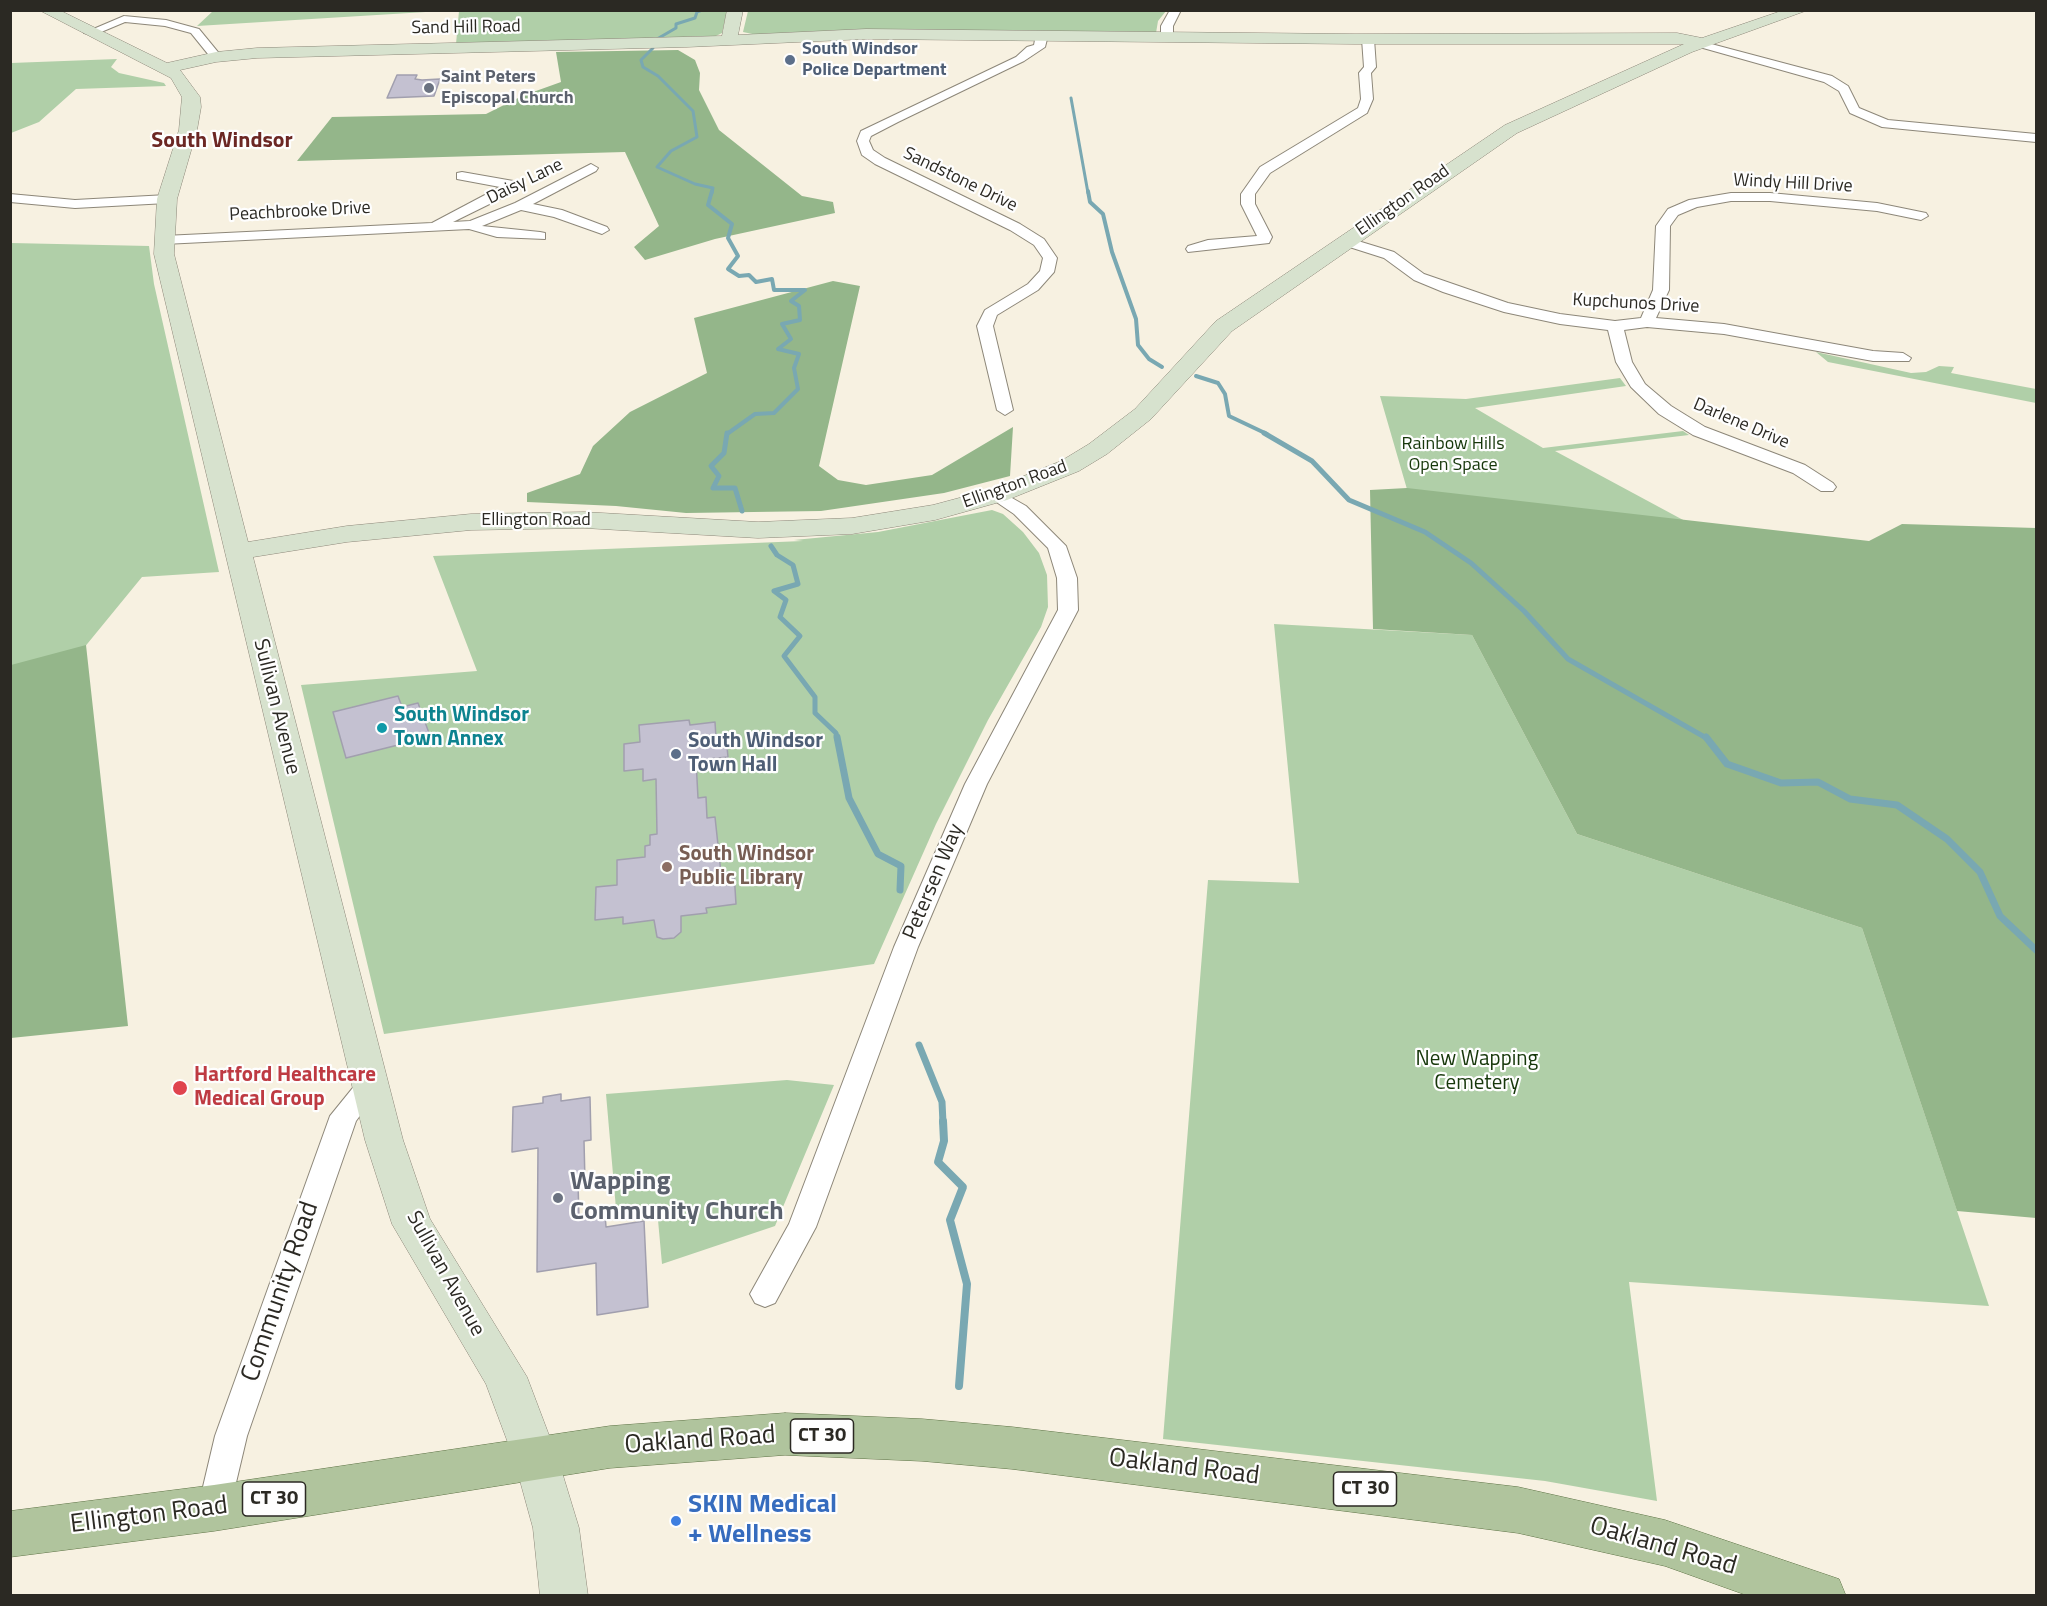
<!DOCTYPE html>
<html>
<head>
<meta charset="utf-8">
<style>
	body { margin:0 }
	#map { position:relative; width:2047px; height:1606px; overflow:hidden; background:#f7f1e1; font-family:"Titillium Web",sans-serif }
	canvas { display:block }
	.frame { position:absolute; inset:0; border:12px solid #2b2923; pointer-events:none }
</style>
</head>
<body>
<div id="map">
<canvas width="2047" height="1606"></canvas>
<div class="frame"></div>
</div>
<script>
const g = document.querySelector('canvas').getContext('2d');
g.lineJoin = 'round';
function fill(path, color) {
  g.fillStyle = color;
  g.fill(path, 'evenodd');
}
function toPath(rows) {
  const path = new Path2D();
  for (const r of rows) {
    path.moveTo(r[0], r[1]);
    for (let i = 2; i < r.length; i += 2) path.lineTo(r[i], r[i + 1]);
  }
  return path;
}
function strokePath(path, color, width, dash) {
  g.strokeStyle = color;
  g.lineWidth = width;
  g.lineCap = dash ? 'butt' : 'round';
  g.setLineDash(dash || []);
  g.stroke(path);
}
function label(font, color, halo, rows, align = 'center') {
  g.font = font + ' "Titillium Web",sans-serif';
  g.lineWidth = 4.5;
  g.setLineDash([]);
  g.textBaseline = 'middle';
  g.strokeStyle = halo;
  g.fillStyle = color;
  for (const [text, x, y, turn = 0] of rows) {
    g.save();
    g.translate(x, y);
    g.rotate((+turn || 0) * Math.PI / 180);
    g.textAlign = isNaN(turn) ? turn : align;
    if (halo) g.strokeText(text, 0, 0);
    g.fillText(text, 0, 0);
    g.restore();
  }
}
const green = toPath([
	[213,11,213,10,442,11,197,26],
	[459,11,727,11,722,33,716,36,456,44],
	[748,11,1166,11,1158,21,1156,33,757,35,743,32],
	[117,59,111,67,119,73,164,83,166,86,76,89,39,122,11,133,11,63],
	[11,243,149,246,154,284,219,572,142,577,11,737],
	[1816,352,1911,373,1926,372,1939,366,1954,367,1951,373,2036,389,2036,403,1828,362],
	[1620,378,1626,386,1475,408,1543,448,1683,431,1689,435,1555,451,1711,535,1411,503,1380,396,1466,399],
	[992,510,1003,514,1023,532,1039,553,1047,575,1048,607,1041,627,988,720,936,824,874,964,384,1034,301,685,477,671,433,556,803,541,794,540,878,532],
	[1274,624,1472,635,1577,834,1862,928,1989,1306,1629,1282,1657,1501,1545,1481,1163,1439,1208,880,1299,883],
	[787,1080,834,1085,775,1226,662,1264,658,1220,617,1220,606,1094]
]);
const forest = toPath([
	[678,50,695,60,700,73,699,90,719,130,802,196,833,202,835,213,715,239,645,260,634,247,659,226,625,152,297,161,332,117,486,114,522,96,561,82,556,52],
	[833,281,860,286,819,466,838,480,866,485,932,475,1013,427,1010,476,944,493,821,511,686,513,616,506,527,502,527,493,580,474,593,446,630,412,707,373,694,318],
	[1407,488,1869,541,1902,524,2036,528,2036,1218,1957,1211,1862,928,1577,834,1472,635,1373,629,1370,490],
	[86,645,128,1026,11,1038,11,665]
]);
const streamFar4 = toPath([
	[657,39,676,28,676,24,695,18,697,12,702,10],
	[653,48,641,60,643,67,658,76,693,111,697,137,671,151,657,167,695,184,713,188,712,193],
	[1071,98,1088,193]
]);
const streamFar3 = toPath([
	[712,191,708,205,732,224,728,238,738,256,728,269,739,276,749,275,756,282,772,279,774,290,805,290,791,301,799,306,800,320,782,324,791,339,778,349,799,354,794,368,798,389,774,413,755,414,727,434],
	[1088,191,1090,202,1103,214,1112,252,1136,319,1138,345,1149,359,1162,367],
	[1196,376,1218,383,1225,394,1229,416,1267,434]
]);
const streamFar2 = toPath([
	[727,433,724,453,711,466,719,476,713,488,735,488,742,511],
	[1264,433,1312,461,1349,500,1425,532,1471,563,1524,611,1568,659,1708,739],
	[771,546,777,555,793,565,798,584,774,591,786,600,780,617,800,636,784,656,815,697,815,713,836,733,837,739]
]);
const streamFar1 = toPath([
	[837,737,849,798,878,854,901,866,900,890],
	[1706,737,1727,764,1781,783,1818,782,1850,799,1897,805,1947,839,1980,872,2000,916,2036,950],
	[919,1045,942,1102,943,1123]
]);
const stream = toPath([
	[943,1121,944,1141,938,1162,963,1187,950,1220,967,1284,959,1386]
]);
const building = toPath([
	[397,75,417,75,415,79,422,80,440,79,434,96,387,98,397,75],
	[398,696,402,707,418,703,429,733,413,737,414,741,346,758,333,712,398,696],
	[689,720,690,725,715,722,716,738,726,737,728,757,696,760,698,798,706,797,707,818,715,817,721,873,734,872,736,904,706,908,707,913,681,916,681,932,674,938,663,939,657,937,654,920,623,924,623,917,595,920,596,887,617,885,617,860,645,857,645,846,650,845,650,835,657,834,656,779,643,781,643,769,624,771,624,744,640,742,639,725,689,720],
	[561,1094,561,1101,590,1097,591,1140,584,1141,585,1182,578,1183,579,1218,605,1214,606,1227,644,1221,648,1307,597,1315,596,1263,537,1272,538,1148,512,1152,513,1107,543,1103,543,1097,561,1094]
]);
const street = toPath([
	[1170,10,1181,10,1173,26,1173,37,1167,40,1161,37,1161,26,1170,10],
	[124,16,166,20,199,29,222,57,212,59,191,33,165,26,125,22,94,35,84,33,124,16],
	[1042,32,1048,35,1045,47,1024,61,898,122,871,136,869,141,873,150,885,158,1020,224,1044,239,1057,258,1054,272,1038,290,997,315,993,326,1013,410,1005,415,997,410,977,326,985,310,1028,284,1040,271,1043,258,1034,245,1010,230,875,164,862,155,857,141,861,131,1016,57,1027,47,1034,45,1036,35,1042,32],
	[1368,36,1374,39,1376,67,1371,73,1373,99,1367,113,1270,173,1255,194,1255,204,1272,237,1269,243,1188,252,1186,249,1188,246,1208,240,1257,236,1241,204,1241,194,1260,167,1358,108,1361,99,1359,73,1364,67,1362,39,1368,36],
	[1700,41,1832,76,1848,86,1859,108,1888,120,2036,134,2036,142,1882,127,1850,113,1839,91,1824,82,1696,46,1696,42,1700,41],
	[591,164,598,168,596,171,533,204,562,210,607,227,609,230,602,234,554,217,521,210,482,226,540,232,545,233,545,239,497,237,469,229,164,244,157,240,164,236,432,223,500,187,457,179,457,173,462,172,519,182,526,186,453,222,470,221,515,203,591,164],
	[1731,193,1770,193,1877,203,1926,213,1928,216,1921,220,1877,211,1770,201,1731,201,1697,207,1678,215,1670,226,1669,290,1656,318,1724,324,1873,351,1903,353,1911,358,1909,361,1873,361,1724,334,1647,327,1624,330,1632,362,1645,384,1671,406,1705,427,1805,465,1833,483,1836,487,1833,491,1821,491,1793,473,1693,435,1659,414,1631,387,1616,362,1608,330,1560,324,1504,312,1443,292,1414,280,1384,258,1340,244,1338,241,1345,237,1394,252,1424,274,1508,303,1560,314,1615,321,1641,318,1653,290,1656,226,1668,209,1689,200,1731,193],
	[10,194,75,200,167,195,174,199,167,203,75,208,10,202,10,194],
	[998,490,1026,506,1066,546,1077,578,1078,610,987,784,918,947,816,1227,775,1303,765,1307,755,1303,750,1294,789,1224,894,947,965,784,1058,610,1057,578,1048,548,1014,514,992,499,989,495,992,491,998,490],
	[369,1076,378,1079,382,1086,356,1121,247,1436,230,1508,226,1519,214,1523,202,1519,198,1508,215,1436,330,1116,360,1079,369,1076]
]);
const secondary = toPath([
	[39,10,59,10,167,63,216,52,257,48,722,36,727,10,743,10,738,35,866,29,1354,34,1677,33,1702,38,1784,10,1808,10,1692,52,1517,133,1232,331,1151,419,1107,454,1079,471,1007,500,935,520,852,534,758,538,584,528,471,530,347,542,253,557,403,1140,430,1219,527,1377,558,1459,579,1528,588,1596,540,1596,533,1528,514,1459,486,1384,392,1224,365,1140,154,254,157,199,179,130,182,97,171,78,39,10],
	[866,39,1354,44,1684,44,1505,125,1216,321,1135,409,1089,444,1061,461,989,490,933,505,852,518,758,522,584,512,471,514,347,526,248,542,174,254,177,199,197,130,201,107,200,97,180,70,216,62,257,58,687,47,866,39]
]);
const primary = toPath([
	[785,1413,922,1419,1012,1427,1518,1487,1665,1520,1839,1579,1846,1596,1749,1596,1665,1566,1518,1533,1012,1469,922,1461,785,1455,610,1468,214,1531,10,1557,10,1511,214,1485,610,1426,785,1413]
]);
const markers = [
	[790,60,6,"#5c6f8a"],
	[429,88,6,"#6b7280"],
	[382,728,6,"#0f9aa8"],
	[676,754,6,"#5c6f8a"],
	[667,867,6,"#8d6e63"],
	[180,1088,8,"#e0444e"],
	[558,1198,6,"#6b7280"],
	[676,1521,6,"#3f7fe0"]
];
const farStreetnames = [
	["Sand Hill Road",466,28,-1],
	["Sandstone Drive",960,180,26],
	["Daisy Lane",525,182,-26],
	["Windy Hill Drive",1793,184,3],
	["Ellington Road",1403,201,-35],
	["Peachbrooke Drive",300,212,-3],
	["Kupchunos Drive",1636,304,3],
	["Darlene Drive",1741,424,23],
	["Ellington Road",1015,485,-20],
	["Ellington Road",536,521]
];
const farServicenames = [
	["South Windsor",802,50],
	["Police Department",802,71]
];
const farWorshipnames = [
	["Saint Peters",441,78],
	["Episcopal Church",441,99]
];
const farParknames = [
	["Rainbow Hills",1453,445],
	["Open Space",1453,466]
];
const shields = [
	[822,1436,63],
	[1365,1489,63],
	[274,1499,63]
];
const shieldNames = [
	["CT 30",822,1436],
	["CT 30",1365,1489],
	["CT 30",274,1499]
];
const streetNames = [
	["Sullivan Avenue",276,707,76],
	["Petersen Way",934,882,-67],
	["Sullivan Avenue",445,1274,61]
];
const cultureNames = [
	["South Windsor",394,716],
	["Town Annex",394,740]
];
const serviceNames = [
	["South Windsor",688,742],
	["Town Hall",688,766]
];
const educationNames = [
	["South Windsor",679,855],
	["Public Library",679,879]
];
const parkNames = [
	["New Wapping",1477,1060],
	["Cemetery",1477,1084]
];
const healthNames = [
	["Hartford Healthcare",194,1076],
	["Medical Group",194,1100]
];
const farDistrictnames = [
	["South Windsor",222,142]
];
const nearWorshipnames = [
	["Wapping",570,1183],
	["Community Church",570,1213]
];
const nearStreetnames = [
	["Community Road",281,1292,-71],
	["Oakland Road",700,1441,-4],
	["Oakland Road",1184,1468,7],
	["Ellington Road",149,1516,-7],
	["Oakland Road",1663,1547,16]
];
const nearShopnames = [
	["SKIN Medical",688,1506],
	["+ Wellness",688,1536]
];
fill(green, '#b0cfa8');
fill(forest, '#94b68a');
strokePath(streamFar4, '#79a8b2', 3);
strokePath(streamFar3, '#79a8b2', 4);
strokePath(streamFar2, '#79a8b2', 5);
strokePath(streamFar1, '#79a8b2', 7);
strokePath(stream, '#79a8b2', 8);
fill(building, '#c4c1d1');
strokePath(building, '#a19fae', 1.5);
strokePath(street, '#8d8779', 2);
strokePath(secondary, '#8d8779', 1);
strokePath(primary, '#5f7447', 1);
fill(street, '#fff');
fill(secondary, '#d7e2ce');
fill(primary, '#b0c49d');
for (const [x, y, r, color] of markers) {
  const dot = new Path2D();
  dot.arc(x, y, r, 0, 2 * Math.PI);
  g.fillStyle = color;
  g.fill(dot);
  strokePath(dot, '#fefefe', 2);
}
label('18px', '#2b2923', '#fefefe', farStreetnames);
label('bold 18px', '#4e5e75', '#fefefe', farServicenames, 'left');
label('bold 18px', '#5b616d', '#fefefe', farWorshipnames, 'left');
label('18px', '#16370a', '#fefefe', farParknames);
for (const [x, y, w] of shields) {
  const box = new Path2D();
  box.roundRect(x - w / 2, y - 17, w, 34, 4.5);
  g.fillStyle = '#fefefe';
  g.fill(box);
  strokePath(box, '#2b2923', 1.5);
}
label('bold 20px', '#2b2923', null, shieldNames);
label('21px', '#2b2923', '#fefefe', streetNames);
label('bold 21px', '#0d838f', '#fefefe', cultureNames, 'left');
label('bold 21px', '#4e5e75', '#fefefe', serviceNames, 'left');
label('bold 21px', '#785e54', '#fefefe', educationNames, 'left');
label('21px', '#16370a', '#fefefe', parkNames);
label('bold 21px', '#be3a42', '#fefefe', healthNames, 'left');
label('bold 22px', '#6c2724', '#fefefe', farDistrictnames);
label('bold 26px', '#5b616d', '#fefefe', nearWorshipnames, 'left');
label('26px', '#2b2923', '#fefefe', nearStreetnames);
label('bold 26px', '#366cbe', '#fefefe', nearShopnames, 'left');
</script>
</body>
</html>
